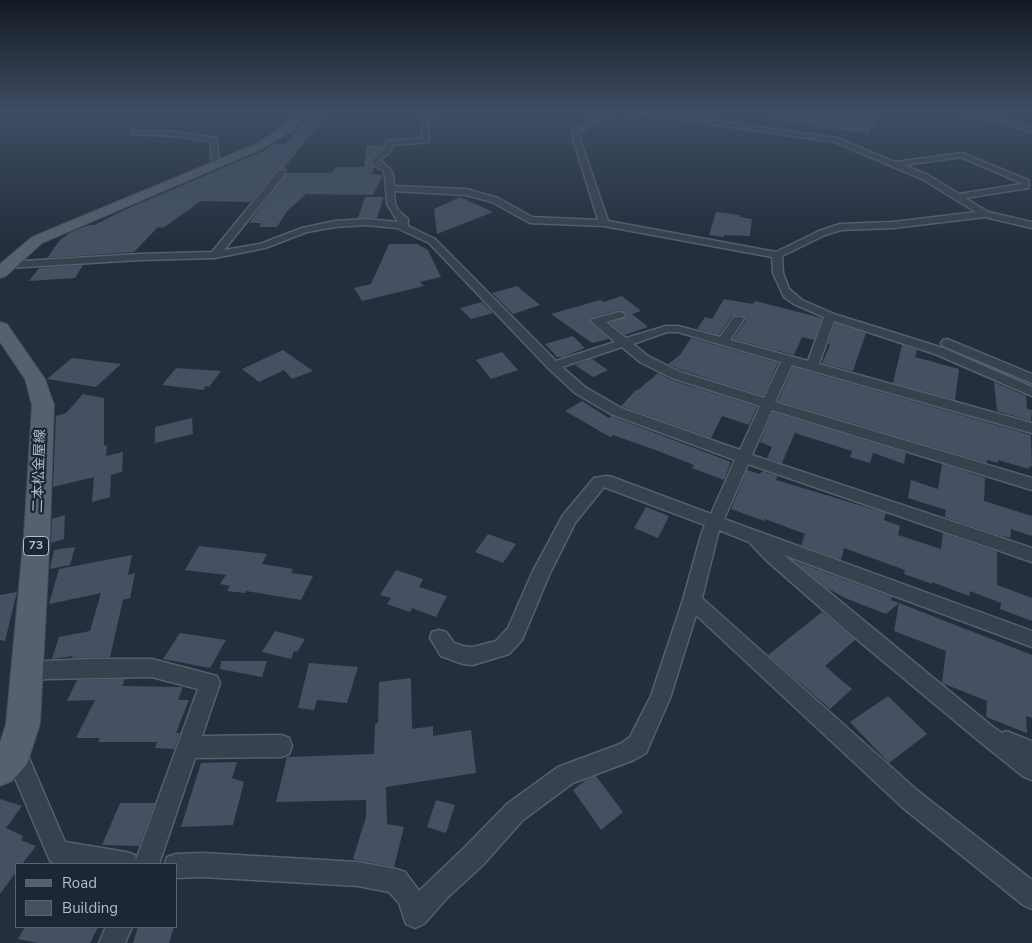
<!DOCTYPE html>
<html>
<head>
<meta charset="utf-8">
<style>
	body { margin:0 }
	#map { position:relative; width:1032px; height:943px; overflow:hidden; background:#242f3e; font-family:"Nunito Sans",sans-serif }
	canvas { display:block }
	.legend { position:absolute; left:15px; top:863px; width:162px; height:65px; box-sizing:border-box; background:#1d2633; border:1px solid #59626f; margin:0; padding:6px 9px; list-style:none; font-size:15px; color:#b4bcc9 }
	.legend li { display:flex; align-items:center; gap:10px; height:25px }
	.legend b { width:25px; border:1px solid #59626f }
</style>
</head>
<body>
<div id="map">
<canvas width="1032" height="943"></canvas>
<ul class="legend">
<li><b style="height:6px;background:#56606e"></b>Road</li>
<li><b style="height:14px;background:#455162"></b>Building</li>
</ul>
</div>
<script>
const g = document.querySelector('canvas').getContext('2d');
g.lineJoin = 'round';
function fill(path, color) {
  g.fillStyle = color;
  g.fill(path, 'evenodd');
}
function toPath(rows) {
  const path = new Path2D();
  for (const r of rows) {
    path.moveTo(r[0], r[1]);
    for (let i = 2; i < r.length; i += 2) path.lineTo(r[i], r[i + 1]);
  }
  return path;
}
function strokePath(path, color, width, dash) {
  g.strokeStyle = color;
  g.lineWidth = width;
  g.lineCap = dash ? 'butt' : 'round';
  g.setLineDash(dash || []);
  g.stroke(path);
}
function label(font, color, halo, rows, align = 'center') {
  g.font = font + ' "Nunito Sans","Noto Sans JP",sans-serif';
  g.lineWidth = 4.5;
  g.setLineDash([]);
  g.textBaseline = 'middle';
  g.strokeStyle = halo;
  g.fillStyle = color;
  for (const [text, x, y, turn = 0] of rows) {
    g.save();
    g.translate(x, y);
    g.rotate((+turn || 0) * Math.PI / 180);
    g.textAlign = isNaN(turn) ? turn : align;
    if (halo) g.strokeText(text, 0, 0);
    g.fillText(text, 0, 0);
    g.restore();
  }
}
const building = toPath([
	[775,111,880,111,869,134,774,120],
	[309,114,327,114,284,168,278,169,250,202,201,201,163,228,158,227,134,252,47,258,60,240,71,232,89,225,94,225,124,210,265,150,275,143,285,145],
	[367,145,382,145,381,149,369,160,374,168,371,174,383,175,373,195,306,194,288,210,277,227,259,227,261,223,249,223,287,173,332,173,336,167,364,167],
	[365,197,384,197,377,218,358,218],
	[460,197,493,212,437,234,434,209],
	[716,212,740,215,740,217,752,219,750,236,724,235,724,237,709,235],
	[389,244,417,244,428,250,441,277,420,282,424,286,362,301,354,288,371,284],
	[83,265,75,278,29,281,39,268],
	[517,286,540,305,513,314,492,293],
	[622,296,641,311,632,314,648,327,625,335,610,323,626,316,624,312,619,310,593,317,590,322,609,339,592,343,551,314,600,300,604,302],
	[724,299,753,304,755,301,822,318,814,340,802,337,794,355,733,339,746,320,742,315,732,316,719,335,697,329,705,317,712,319],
	[482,302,493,313,471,319,460,308],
	[835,323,866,333,853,371,822,363,830,345,828,344],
	[573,336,585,348,563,357,557,357,545,344],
	[691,338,778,363,763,396,681,370,668,364,680,355],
	[902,345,917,350,915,357,959,369,955,400,893,383],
	[283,350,313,371,292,379,284,370,259,382,242,369],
	[502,352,518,370,491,379,476,360],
	[72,358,121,364,96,387,47,379],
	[592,359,608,370,593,377,575,365],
	[793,367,1031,435,1032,467,1029,466,1029,469,998,460,998,463,987,460,987,463,778,401],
	[176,368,221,371,209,387,206,386,203,390,162,385],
	[658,373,671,380,757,407,749,425,722,416,711,438,621,406,636,390,638,390],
	[994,382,1026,396,1027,409,1032,410,1031,421,997,411],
	[83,394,104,398,104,446,107,445,106,456,123,452,122,472,111,475,110,497,92,502,94,477,53,487,56,416,66,413],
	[582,401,609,418,611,416,731,462,724,480,692,468,694,465,658,451,613,435,610,437,565,411],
	[773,412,906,453,904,464,873,453,870,463,850,457,852,451,795,433,782,463,767,458,772,447,760,442],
	[192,418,193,434,155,443,155,427],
	[942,464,985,478,984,501,1032,516,1032,536,1011,529,1010,538,998,535,945,517,946,510,908,498,911,480,938,489],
	[747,470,760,474,762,471,777,476,776,480,886,513,884,520,900,526,898,535,941,549,943,533,997,552,997,585,1032,598,1032,621,1000,609,1001,603,970,591,969,596,932,582,932,584,904,574,905,570,844,548,841,560,801,545,805,534,765,519,764,521,731,509],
	[646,507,669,516,658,538,634,528],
	[65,515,64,539,51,543,52,519],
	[488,534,516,544,503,563,475,552],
	[199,546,267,554,262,564,293,569,291,573,313,576,301,600,246,591,245,593,227,591,230,586,220,584,226,575,185,570],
	[75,547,70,565,50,569,54,550],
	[132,555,128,575,135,573,130,598,123,600,110,657,72,658,73,656,52,659,59,637,90,631,101,593,49,604,59,569],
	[794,561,892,597,891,600,899,603,886,614,845,598,827,588],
	[396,570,423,579,419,587,447,596,436,617,412,608,410,612,387,604,391,598,380,595],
	[17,592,5,641,0,640,0,595],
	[899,603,1032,655,1032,718,1026,716,1027,733,986,717,987,701,942,683,946,651,894,631],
	[822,612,855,640,825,666,852,689,830,709,768,655],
	[275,631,305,639,297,652,294,651,291,659,262,652],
	[180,633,226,640,210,668,163,659],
	[221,661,267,661,262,677,220,669],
	[309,663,358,667,347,703,317,700,314,710,298,708],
	[411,678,412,729,433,726,433,736,471,730,476,773,386,787,387,824,404,827,394,867,353,859,366,817,366,800,276,802,287,757,374,754,375,724,378,723,379,682],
	[125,679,122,686,183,687,178,700,189,700,176,733,180,733,174,749,155,748,157,742,98,742,100,738,76,738,95,700,67,701,77,680],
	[888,696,927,734,889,763,850,722],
	[237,762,232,778,244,782,233,825,181,827,201,763],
	[596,776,623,812,601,830,573,790,586,780],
	[0,799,22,806,6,828,23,836,21,840,36,846,22,864,16,864,16,872,0,894],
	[436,800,455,805,446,833,427,827],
	[120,803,155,803,139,846,102,845],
	[25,927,98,927,90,943,38,943,18,939],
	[138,927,174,927,169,943,133,943]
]);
const minor = toPath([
	[432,111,439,111,428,122,429,142,393,145,389,153,379,160,390,169,393,175,394,186,466,189,498,198,532,217,598,220,571,132,605,111,612,111,607,117,578,133,608,221,776,252,819,231,840,224,893,222,976,212,922,179,835,142,621,111,640,111,837,138,895,162,962,153,1028,180,1029,188,965,198,988,212,1032,222,1032,228,985,217,893,228,841,230,825,235,782,256,783,273,789,289,802,300,834,314,943,348,1032,387,1032,396,935,354,834,321,819,364,1032,423,1032,433,792,365,775,402,1032,478,1032,490,772,410,752,455,1032,548,1032,562,748,464,724,519,1032,631,1032,647,784,555,993,727,1002,733,1006,731,1032,741,1032,780,1024,777,979,741,847,631,766,560,749,542,719,530,702,598,918,791,1032,880,1032,909,1023,905,902,807,696,615,670,698,646,753,634,760,573,783,523,820,483,865,447,898,424,924,415,928,406,924,399,903,389,892,358,886,203,877,176,878,176,864,165,864,167,857,176,854,203,853,358,862,396,869,405,872,419,891,465,847,507,804,558,767,620,744,630,737,651,696,683,600,701,535,705,525,604,487,575,523,550,573,522,640,509,654,473,665,463,664,441,656,430,638,432,632,439,630,446,632,454,643,463,646,473,647,496,641,508,628,532,573,563,515,594,478,607,476,612,477,711,514,735,460,611,414,575,393,549,369,429,243,397,228,365,225,335,227,307,232,265,248,215,258,139,260,8,268,3,265,8,262,139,254,212,252,279,170,285,170,285,174,224,250,260,244,302,228,335,221,365,219,398,222,387,204,385,175,383,170,374,166,371,160,383,150,387,141,422,138,422,122,432,111],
	[961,157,1021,183,1021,184,959,194,928,175,904,165,961,157],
	[394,191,466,195,492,202,530,223,604,226,772,257,773,273,784,297,794,304,824,317,808,361,730,340,744,319,742,317,734,317,720,337,678,326,666,326,626,338,606,322,623,317,625,315,623,313,619,312,593,319,591,321,615,342,556,361,435,239,408,226,408,219,398,210,395,204,394,191],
	[667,332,678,332,781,362,764,398,680,372,648,356,633,344,667,332],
	[622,347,640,362,672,378,760,406,740,450,621,408,585,387,562,367,622,347],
	[959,111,970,111,1032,128,1032,132,959,111],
	[133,131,176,132,216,138,220,165,216,167,212,165,210,141,176,136,131,134,131,132,133,131],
	[947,339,1032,374,1032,383,943,346,941,343,943,340,947,339],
	[92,659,152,659,217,676,220,683,202,736,281,735,289,738,292,746,289,754,281,757,195,758,159,864,56,864,50,861,4,752,7,744,15,741,23,744,65,842,126,852,135,855,136,860,198,689,152,677,45,679,26,684,19,682,16,675,19,668,45,661,92,659],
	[106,927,132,927,125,943,99,943,106,927]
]);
const primary = toPath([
	[296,111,306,111,294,129,264,148,42,243,6,276,0,278,0,264,32,237,256,144,286,125,296,111],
	[0,322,7,324,45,379,54,405,50,534,40,724,27,764,12,781,0,786,0,743,6,724,24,534,32,405,25,379,0,342,0,322]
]);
const shields = [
	[36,546,25]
];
const shieldNames = [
	["73",36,546]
];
const streetNames = [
	["二本松金屋線",40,471,-88]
];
fill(building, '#455162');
strokePath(minor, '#565f6c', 3);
strokePath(primary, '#414a57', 2);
fill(minor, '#38414e');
fill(primary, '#56606e');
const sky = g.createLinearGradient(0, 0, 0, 243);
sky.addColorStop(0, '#141a22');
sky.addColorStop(0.46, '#3f4d63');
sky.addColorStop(1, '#3f4d6300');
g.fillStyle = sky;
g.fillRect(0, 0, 1032, 243);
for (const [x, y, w] of shields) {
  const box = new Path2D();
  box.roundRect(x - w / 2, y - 9.5, w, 19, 4);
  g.fillStyle = '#1d2633';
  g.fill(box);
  strokePath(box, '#b4bcc9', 1);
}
label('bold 12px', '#b4bcc9', null, shieldNames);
label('14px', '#b4bcc9', '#1d2633', streetNames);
</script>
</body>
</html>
